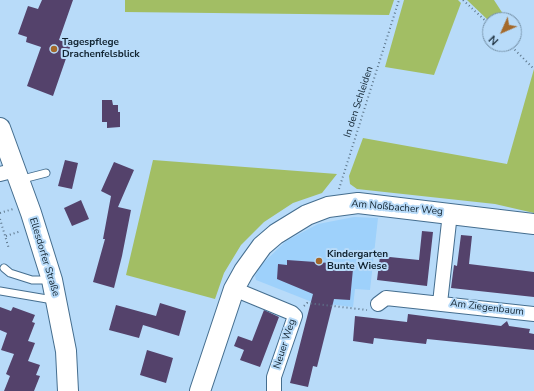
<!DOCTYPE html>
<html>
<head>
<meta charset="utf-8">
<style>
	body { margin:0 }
	#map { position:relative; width:534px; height:391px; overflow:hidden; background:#b8dbf9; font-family:"Nunito Sans",sans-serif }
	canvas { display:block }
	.north { position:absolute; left:482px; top:12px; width:40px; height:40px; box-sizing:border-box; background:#b8dbf9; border:1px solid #7692a9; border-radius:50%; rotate:225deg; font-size:11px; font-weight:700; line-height:16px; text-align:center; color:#122431 }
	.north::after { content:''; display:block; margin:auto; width:14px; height:18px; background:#a4692a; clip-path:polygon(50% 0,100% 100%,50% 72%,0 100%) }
</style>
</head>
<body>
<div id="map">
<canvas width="534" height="391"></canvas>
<div class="north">N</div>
</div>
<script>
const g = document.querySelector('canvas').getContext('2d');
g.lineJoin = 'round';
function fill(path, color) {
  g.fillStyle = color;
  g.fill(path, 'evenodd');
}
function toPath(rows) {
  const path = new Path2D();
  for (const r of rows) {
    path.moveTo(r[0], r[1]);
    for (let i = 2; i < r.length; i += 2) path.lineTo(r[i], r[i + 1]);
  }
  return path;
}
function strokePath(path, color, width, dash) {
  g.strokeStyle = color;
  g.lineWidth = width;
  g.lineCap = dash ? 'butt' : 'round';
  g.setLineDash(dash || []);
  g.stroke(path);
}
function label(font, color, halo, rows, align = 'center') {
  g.font = font + ' "Nunito Sans",sans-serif';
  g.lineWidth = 4;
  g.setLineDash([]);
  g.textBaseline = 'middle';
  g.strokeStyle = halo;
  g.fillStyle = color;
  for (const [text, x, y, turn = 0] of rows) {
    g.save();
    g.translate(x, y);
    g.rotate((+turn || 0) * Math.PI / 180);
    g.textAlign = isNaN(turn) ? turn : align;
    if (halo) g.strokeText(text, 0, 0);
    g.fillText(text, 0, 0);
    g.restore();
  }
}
const built = toPath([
	[354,217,378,218,370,290,355,289,353,307,312,302,256,280,255,276,261,265,286,241,318,224]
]);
const green = toPath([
	[125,0,394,0,389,15,125,12],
	[404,0,458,0,461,3,434,75,385,67],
	[467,0,494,0,507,20,490,20,490,22],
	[534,69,534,213,495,204,357,189,350,184,349,176,363,138,507,164],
	[153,160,337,174,322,193,293,203,264,222,241,245,224,273,215,299,126,275]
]);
const building = toPath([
	[42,0,73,0,59,40,71,44,53,96,27,86,41,47,26,42,27,37,18,34,28,6,38,9],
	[102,100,112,100,113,105,118,105,118,112,120,112,120,127,107,128,107,122,102,122],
	[65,160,78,163,72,189,58,186],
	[114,162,134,170,118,207,131,210,122,256,114,288,93,282,105,239,103,239,111,196,101,191],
	[81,200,89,219,72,226,64,208],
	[422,231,433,232,427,286,377,280,380,256,419,260],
	[461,235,472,236,469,264,534,272,534,297,451,288,454,265,457,266],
	[287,260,344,264,344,269,353,269,350,300,334,299,317,367,313,366,308,387,290,383,313,294,277,279,278,264,287,265],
	[160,303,186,311,179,336,143,325,139,338,109,330,116,305,156,316],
	[0,307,11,311,13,307,35,315,32,322,35,323,28,341,35,343,28,361,40,365,36,375,40,376,34,391,4,391,10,376,6,374,14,354,1,350,7,333,0,330],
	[264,310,279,317,260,367,240,360,244,350,234,346,238,336,252,341],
	[408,314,501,326,507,321,509,326,530,329,529,333,534,334,534,350,427,339,426,344,374,338,373,344,353,341,355,316,407,322],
	[147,350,173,358,166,383,140,375]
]);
const path = toPath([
	[463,0,490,25],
	[509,44,534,69],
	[339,189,399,0],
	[0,213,13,209],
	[0,219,9,249],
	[6,236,21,231],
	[304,306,307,303,367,310]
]);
const lane = toPath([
	[19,180,46,173],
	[4,268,10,273,32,280,50,280],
	[0,291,53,300]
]);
const street = toPath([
	[0,174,16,170],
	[234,289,292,313,295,316,274,377,274,391],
	[440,303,450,213],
	[378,304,386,298,534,314]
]);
const secondary = toPath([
	[0,128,31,213,52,280,66,351,68,391],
	[200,391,234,289,244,271,262,246,276,234,307,215,328,207,358,203,534,224]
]);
const markers = [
	[54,49,4,"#a4692a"],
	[319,261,4,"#a4692a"]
];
const poiNames = [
	["Tagespflege",62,43],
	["Drachenfelsblick",62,55],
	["Kindergarten",327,255],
	["Bunte Wiese",327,267]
];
const streetNames = [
	["In den Schleiden",359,102,-72],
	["Am Noßbacher Weg",397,208,5],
	["Ellesdorfer Straße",44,257,73],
	["Am Ziegenbaum",487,308,7],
	["Neuer Weg",285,344,-72]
];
fill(built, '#9ed1fb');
fill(green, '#a2be64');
fill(building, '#54426b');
strokePath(lane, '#456e8f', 9);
strokePath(street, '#456e8f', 16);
strokePath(secondary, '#456e8f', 22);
strokePath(path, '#5e778c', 2, [1, 3]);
strokePath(lane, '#fff', 7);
strokePath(street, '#fff', 14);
strokePath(secondary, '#fff', 20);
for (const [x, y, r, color] of markers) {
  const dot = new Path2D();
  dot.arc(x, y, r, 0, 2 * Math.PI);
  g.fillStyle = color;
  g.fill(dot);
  strokePath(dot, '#b8dbf9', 1.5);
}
label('bold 10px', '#122431', '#b8dbf9', poiNames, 'left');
label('10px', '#122431', '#b8dbf9', streetNames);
</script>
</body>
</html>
